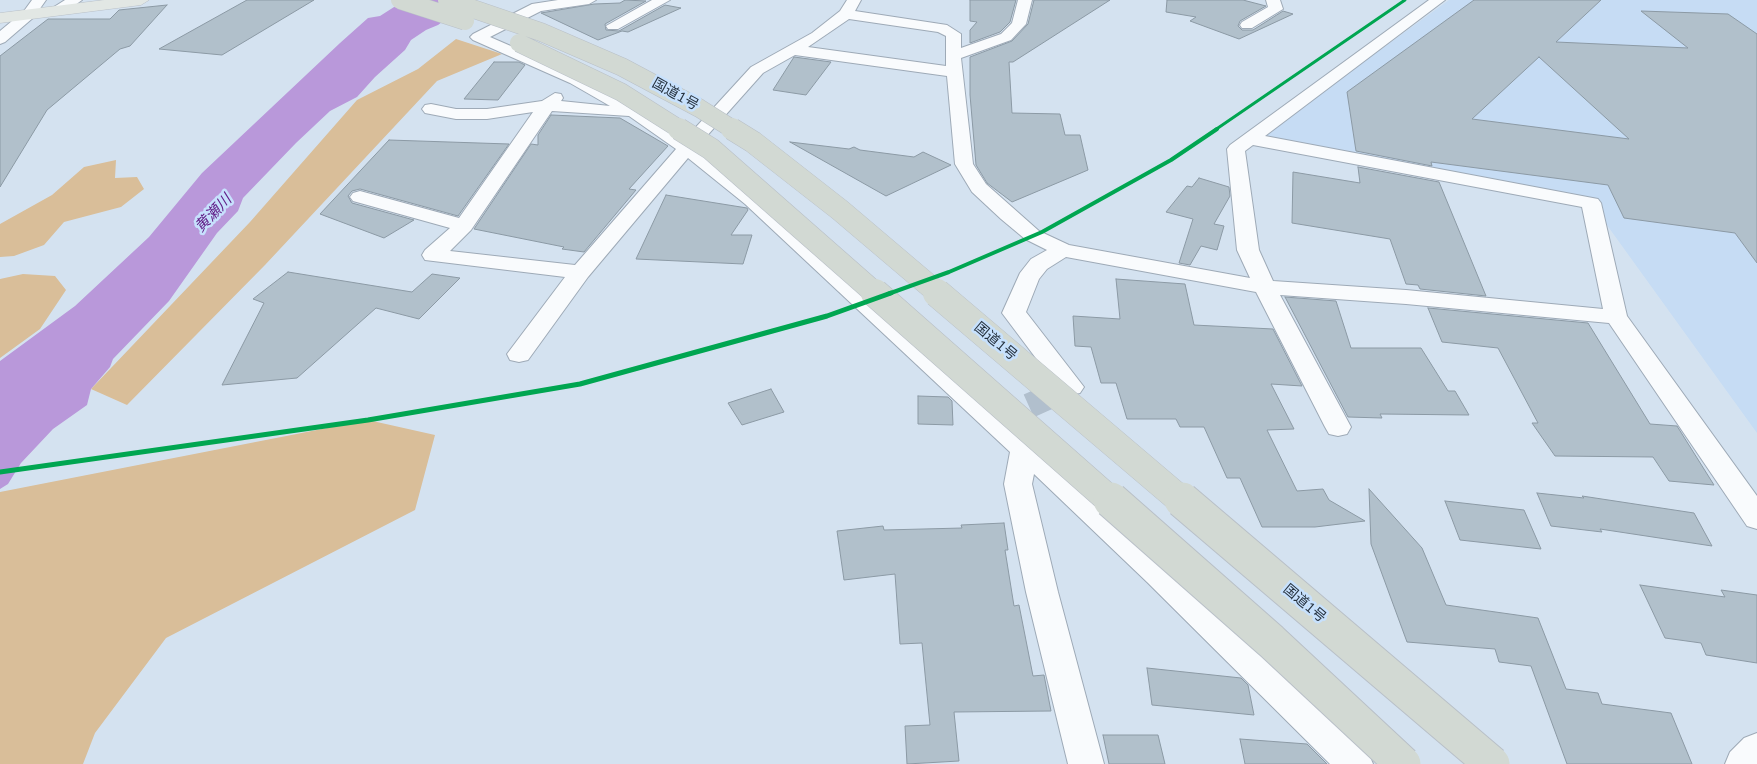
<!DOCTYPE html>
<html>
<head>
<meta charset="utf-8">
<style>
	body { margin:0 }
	canvas { display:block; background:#d4e2f0 }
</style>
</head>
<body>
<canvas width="1757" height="764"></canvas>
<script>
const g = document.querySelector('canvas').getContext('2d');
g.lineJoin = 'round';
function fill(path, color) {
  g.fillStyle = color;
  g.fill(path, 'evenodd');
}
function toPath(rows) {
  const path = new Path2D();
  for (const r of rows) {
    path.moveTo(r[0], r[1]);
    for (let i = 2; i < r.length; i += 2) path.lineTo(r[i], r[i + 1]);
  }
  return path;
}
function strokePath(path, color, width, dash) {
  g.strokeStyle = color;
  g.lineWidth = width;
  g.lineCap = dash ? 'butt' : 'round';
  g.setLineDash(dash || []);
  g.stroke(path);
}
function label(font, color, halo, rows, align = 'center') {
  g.font = font + ' "Nunito Sans","Noto Sans JP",sans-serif';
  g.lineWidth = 5;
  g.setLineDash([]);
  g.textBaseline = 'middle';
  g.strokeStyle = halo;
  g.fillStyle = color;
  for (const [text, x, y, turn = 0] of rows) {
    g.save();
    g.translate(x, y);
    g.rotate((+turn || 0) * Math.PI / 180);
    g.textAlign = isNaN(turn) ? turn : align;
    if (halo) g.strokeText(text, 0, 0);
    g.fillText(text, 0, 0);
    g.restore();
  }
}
const built = toPath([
	[1449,0,1757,0,1757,433,1591,203,1256,140]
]);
const green = toPath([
	[456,39,502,54,437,81,265,265,127,405,91,389,250,222,357,100,418,69],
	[116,160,115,178,137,177,144,189,121,207,64,222,44,245,14,256,0,257,0,224,52,195,84,167],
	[23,274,55,276,66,290,40,329,0,358,0,279],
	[368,420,435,435,415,510,166,638,95,733,83,764,0,764,0,492]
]);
const water = toPath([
	[405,0,472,0,438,25,426,30,411,40,405,50,375,77,357,97,330,111,296,143,243,198,238,211,217,233,169,301,113,359,110,367,91,389,87,405,53,429,21,463,8,484,0,489,0,361,75,306,149,237,202,173,340,43,368,18,380,16]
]);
const building = toPath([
	[247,0,314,0,222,55,159,49,247,0],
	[625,0,646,1,605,24,606,30,619,31,665,5,681,8,628,32,622,31,598,40,541,13,594,4,620,3,625,0],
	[970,0,1016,0,1010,22,1000,32,970,43,970,30,977,22,970,21,970,0],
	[1034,0,1110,0,1013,62,1009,62,1012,113,1060,114,1065,135,1080,135,1088,170,1012,202,987,183,976,165,970,95,970,57,1012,41,1028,24,1034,0],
	[1167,0,1243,0,1266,6,1240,21,1238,26,1242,30,1253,30,1283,11,1293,14,1239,39,1190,21,1196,17,1166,12,1167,0],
	[1474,0,1601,0,1556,42,1688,48,1641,11,1728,14,1757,34,1757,263,1735,233,1624,218,1608,185,1431,162,1432,166,1356,151,1347,92,1474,0],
	[1539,57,1629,139,1472,119,1539,57],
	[167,5,130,46,120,49,47,110,0,187,0,56,48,19,110,19,119,10,167,5],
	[794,57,831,62,806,95,773,90,794,57],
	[494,62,519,62,525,65,498,100,464,99,494,62],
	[551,115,620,118,668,146,629,189,636,190,584,252,562,249,564,247,474,229,531,144,538,145,538,135,551,115],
	[389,140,509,144,458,216,360,189,352,191,348,196,352,203,414,220,384,238,320,214,389,140],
	[790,142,849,149,854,147,860,150,914,157,923,152,951,165,886,196,790,142],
	[1358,167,1439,182,1486,296,1420,289,1418,285,1406,284,1390,239,1292,223,1293,172,1360,183,1358,167],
	[1199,178,1229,187,1230,196,1214,224,1224,226,1217,250,1201,246,1190,265,1179,263,1193,219,1166,212,1187,186,1192,187,1199,178],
	[666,195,747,208,748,210,731,235,752,235,743,264,636,259,666,195],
	[288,272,412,292,432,274,460,278,419,319,376,308,297,378,222,385,264,303,253,299,288,272],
	[1116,279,1185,284,1194,325,1273,329,1302,386,1271,384,1294,429,1267,430,1297,491,1323,489,1329,500,1365,521,1315,527,1262,527,1240,478,1227,478,1204,427,1180,427,1176,419,1127,419,1116,383,1101,383,1091,347,1075,346,1073,316,1120,319,1116,279],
	[1285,297,1336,301,1351,348,1421,348,1448,391,1455,391,1469,415,1380,414,1382,418,1348,417,1285,297],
	[1428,308,1588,323,1650,424,1677,426,1714,485,1669,481,1653,457,1555,456,1532,423,1538,423,1498,348,1442,342,1428,308],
	[771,389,784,412,742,425,728,403,771,389],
	[918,396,948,397,952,401,953,425,918,424,918,396],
	[1369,489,1422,548,1446,605,1538,618,1566,689,1598,693,1602,704,1671,713,1692,764,1567,764,1531,666,1499,662,1495,649,1407,642,1371,544,1369,489],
	[1537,493,1584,498,1582,496,1694,513,1712,546,1600,529,1602,532,1551,526,1537,493],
	[1445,501,1524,510,1541,549,1460,540,1445,501],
	[1004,523,1008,550,1005,550,1014,606,1019,605,1033,676,1044,675,1051,711,954,712,959,761,907,764,905,726,930,725,922,643,900,644,895,574,844,580,837,531,883,526,884,530,962,528,961,525,1004,523],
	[1640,585,1725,597,1721,590,1757,595,1757,663,1706,655,1701,643,1665,638,1640,585],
	[1147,668,1241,678,1248,685,1254,715,1152,705,1147,668],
	[1103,735,1158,735,1165,764,1109,764,1103,735],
	[1240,739,1307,744,1327,764,1245,764,1240,739]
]);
const streetTunnel = toPath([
	[995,421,1071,387]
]);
const street = toPath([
	[32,0,46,0,34,17,5,42,0,44,0,31,24,11,32,0],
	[65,0,82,0,64,13,54,13,52,10,54,7,65,0],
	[558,0,596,0,589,4,541,11,490,37,582,77,641,108,685,139,751,67,812,33,840,11,847,0,861,0,855,11,947,25,961,34,961,48,1001,34,1012,23,1018,0,1032,0,1026,24,1011,40,961,58,973,164,986,184,1039,231,1069,245,1250,278,1237,250,1227,149,1230,145,1429,0,1445,0,1265,136,1598,199,1601,203,1627,316,1757,496,1757,529,1747,526,1609,323,1406,304,1280,295,1351,427,1347,434,1338,436,1329,434,1325,427,1256,292,1066,257,1047,269,1039,279,1026,312,1084,387,1080,393,1071,395,1062,393,1002,313,1020,273,1031,259,1047,250,1025,239,1001,219,972,192,955,164,947,76,795,55,763,73,697,147,759,196,1169,564,1368,752,1373,764,1330,764,1147,582,1034,474,1032,484,1058,592,1104,764,1068,764,1026,592,1004,484,1010,452,745,204,688,158,588,277,528,360,519,362,510,360,507,354,565,277,425,260,422,255,425,250,450,228,353,201,350,197,353,193,360,191,459,218,533,112,487,119,456,119,425,113,422,109,425,105,431,104,456,109,487,109,542,101,555,93,561,94,563,98,561,101,610,106,570,83,473,40,470,37,473,34,532,4,558,0],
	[849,19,938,32,946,36,946,66,808,47,849,19],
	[552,111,629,116,676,149,575,265,450,251,471,230,552,111],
	[1253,145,1582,207,1603,309,1406,290,1273,281,1259,250,1245,151,1253,145],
	[652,0,670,0,618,29,608,29,606,26,652,0],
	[1266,0,1280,0,1283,9,1252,28,1242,28,1240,25,1242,22,1268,7,1266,0],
	[1757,733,1757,764,1725,764,1730,752,1744,738,1757,733]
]);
const primary = toPath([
	[104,0,149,0,141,5,0,23,0,13,104,0]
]);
const highwayBridgeFar3 = toPath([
	[400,0,465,21],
	[447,0,541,32,622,67,699,108,734,130],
	[519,43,621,92,681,130]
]);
const highwayBridgeFar2 = toPath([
	[679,129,711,149,876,294],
	[732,129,753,142,840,210,939,294]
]);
const highwayBridgeFar1 = toPath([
	[875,293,1112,502],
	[937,293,1183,502]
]);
const highwayBridge = toPath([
	[1111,500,1271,641,1403,764],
	[1182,500,1492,764]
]);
const rail1Far2 = toPath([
	[1215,130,1405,0]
]);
const rail1Far1 = toPath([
	[888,294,949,272,1042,232,1171,160,1217,129]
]);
const rail1 = toPath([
	[0,472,368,420,580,384,827,316,891,293]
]);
const streetNames = [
	["国道1号",675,95,29],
	["国道1号",995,342,40],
	["国道1号",1304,604,40]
];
const waterNames = [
	["黄瀬川",214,214,-46]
];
fill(built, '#c6dcf4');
fill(green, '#d9be99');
fill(water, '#b998da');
fill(building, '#b1c0cb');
strokePath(building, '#8c9aa5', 1);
strokePath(streetTunnel, '#b1bfcd', 25, [25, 12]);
strokePath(street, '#9eaab7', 2);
strokePath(primary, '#b9c0c8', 1);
fill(street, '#f9fbfd');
fill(primary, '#e2e7e4');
strokePath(highwayBridgeFar3, '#b9c0c8', 19, []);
strokePath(highwayBridgeFar2, '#b9c0c8', 23, []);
strokePath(highwayBridgeFar1, '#b9c0c8', 29, []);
strokePath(highwayBridge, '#b9c0c8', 37, []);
strokePath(highwayBridgeFar3, '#d2d9d3', 18);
strokePath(highwayBridgeFar2, '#d2d9d3', 22);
strokePath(highwayBridgeFar1, '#d2d9d3', 28);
strokePath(highwayBridge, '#d2d9d3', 35);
strokePath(rail1Far2, '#00a651', 3);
strokePath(rail1Far1, '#00a651', 4);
strokePath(rail1, '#00a651', 5);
label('14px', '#26323f', '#c7e1fd', streetNames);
label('italic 15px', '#631f88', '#c7e1fd', waterNames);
</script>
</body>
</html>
